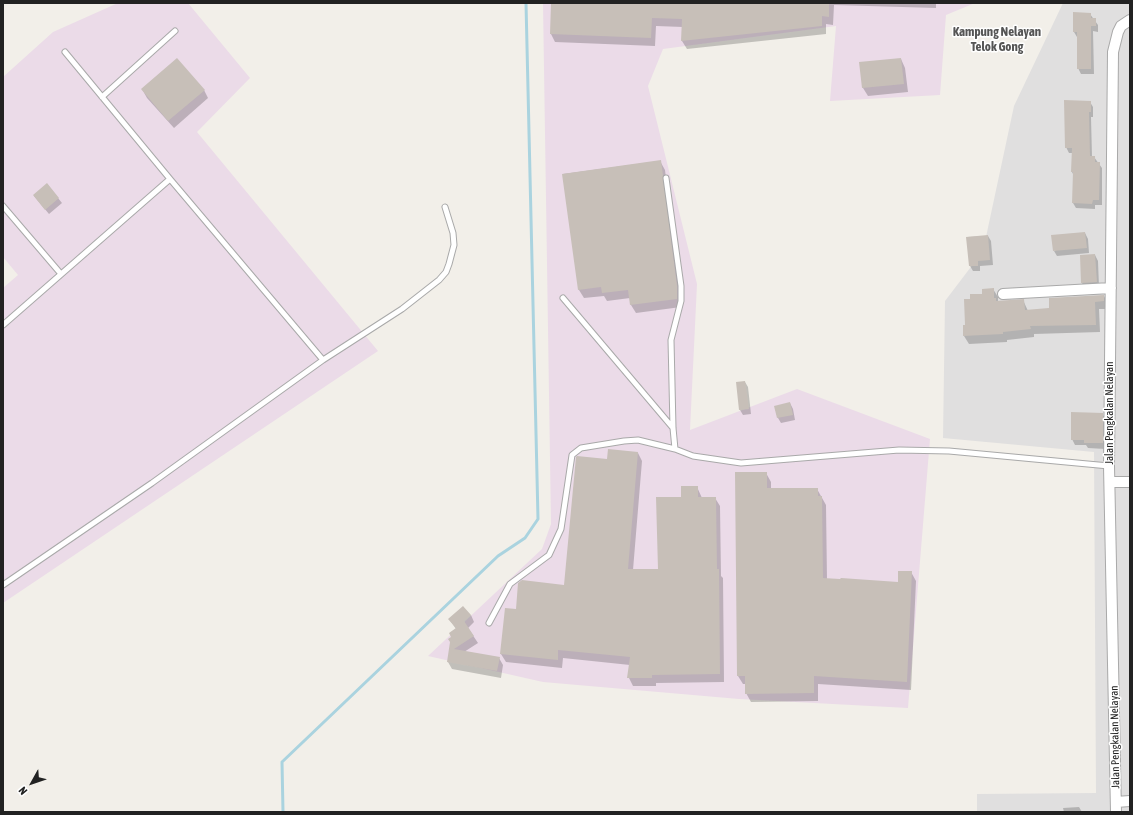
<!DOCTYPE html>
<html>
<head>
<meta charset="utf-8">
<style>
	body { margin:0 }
	#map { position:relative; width:1133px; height:815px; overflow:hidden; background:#f2efe9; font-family:"Asap Condensed",sans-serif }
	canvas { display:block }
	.frame { position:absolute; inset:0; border:4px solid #222; pointer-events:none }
	.north { position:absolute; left:12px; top:763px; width:40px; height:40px; -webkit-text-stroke:3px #fff; paint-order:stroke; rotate:230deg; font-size:11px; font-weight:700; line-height:16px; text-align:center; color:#222 }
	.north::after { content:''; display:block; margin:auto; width:14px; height:18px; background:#222; clip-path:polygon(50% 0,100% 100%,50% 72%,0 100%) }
</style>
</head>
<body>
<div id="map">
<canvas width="1133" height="815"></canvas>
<div class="frame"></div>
<div class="north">N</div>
</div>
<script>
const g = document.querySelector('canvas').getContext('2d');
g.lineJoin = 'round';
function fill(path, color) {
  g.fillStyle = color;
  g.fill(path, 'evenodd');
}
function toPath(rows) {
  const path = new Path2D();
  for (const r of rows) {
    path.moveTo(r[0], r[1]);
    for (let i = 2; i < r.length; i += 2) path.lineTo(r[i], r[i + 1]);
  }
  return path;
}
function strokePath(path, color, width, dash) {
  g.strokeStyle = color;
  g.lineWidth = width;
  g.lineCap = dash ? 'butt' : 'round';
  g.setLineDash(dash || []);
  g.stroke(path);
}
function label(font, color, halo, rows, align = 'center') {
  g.font = font + ' "Asap Condensed",sans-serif';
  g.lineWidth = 3;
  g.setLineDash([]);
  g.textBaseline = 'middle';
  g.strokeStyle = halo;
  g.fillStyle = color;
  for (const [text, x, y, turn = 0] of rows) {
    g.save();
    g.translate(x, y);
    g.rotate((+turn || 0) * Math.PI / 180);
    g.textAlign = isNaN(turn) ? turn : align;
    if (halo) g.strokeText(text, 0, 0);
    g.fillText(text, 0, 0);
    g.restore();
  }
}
const residential = toPath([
	[1063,3,1130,3,1130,812,977,812,977,794,1096,793,1094,452,943,438,945,301,983,251,1014,106]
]);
const industrial = toPath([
	[118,3,188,3,250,78,197,132,378,351,3,603,3,288,18,275,3,257,3,77,53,32],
	[543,3,975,3,946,15,940,95,830,101,836,26,663,49,648,86,697,284,690,430,797,389,930,439,908,708,739,699,543,682,428,656,542,549,551,524]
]);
const shadow = toPath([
	[552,3,936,3,936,8,834,5,833,25,826,24,826,34,687,49,682,41,683,27,656,26,655,46,555,42,551,34],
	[1090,14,1098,25,1098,32,1093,31,1094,74,1081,74,1078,68,1077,37,1074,32],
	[901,59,905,68,908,92,868,96,863,88,860,63],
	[142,89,204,90,208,98,174,128,147,98],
	[1090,102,1093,107,1093,117,1091,117,1092,157,1094,157,1102,168,1102,205,1095,205,1095,209,1076,208,1073,203,1074,176,1072,172,1072,153,1069,153,1066,147],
	[660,161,665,170,681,295,681,307,636,313,631,305,630,298,607,301,604,296,584,298,579,290,563,174],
	[34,196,58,198,62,203,49,214],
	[1085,233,1088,239,1089,253,1057,256,1054,251],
	[988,236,991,241,993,265,980,266,980,271,973,271,970,266,967,237],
	[1095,255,1098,261,1099,287,1085,288,1082,283],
	[993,289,998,297,998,302,1023,300,1028,311,1050,309,1104,296,1108,304,1108,309,1099,309,1100,332,1034,334,1034,337,1007,340,1007,342,969,344,964,336,971,300],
	[745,382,748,387,751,414,743,415,740,410,737,383],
	[790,403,793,409,795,420,781,423,778,418,775,407],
	[1102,414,1106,419,1105,449,1088,448,1086,445,1075,445,1072,439],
	[638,453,642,461,633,570,659,570,682,498,697,487,702,498,715,498,720,506,721,576,723,578,724,682,656,683,656,686,633,686,629,678,630,665,563,658,562,668,506,662,501,654,506,609,517,610,565,586,608,460],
	[766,473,771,482,771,489,817,489,826,505,827,580,898,583,911,572,916,581,911,690,818,684,818,701,751,702,746,693,746,684,743,684,738,676],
	[471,615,474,622,468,628,478,643,464,652,499,658,503,665,501,678,452,669,448,662,451,643,456,629,449,619],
	[1079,807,1082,812,1064,812,1063,808]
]);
const stream = toPath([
	[283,812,282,762,498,556,525,538,538,519,526,3]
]);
const building = toPath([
	[551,3,829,3,829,17,822,16,822,26,681,41,682,19,652,18,651,38,550,34],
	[1073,12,1091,13,1091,18,1096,18,1096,26,1091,26,1091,69,1077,69,1077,32,1073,32],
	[177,58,205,90,168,121,141,89],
	[901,58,904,84,862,88,859,62],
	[1064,100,1091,101,1091,112,1089,112,1090,156,1095,156,1095,162,1100,162,1099,200,1093,200,1092,204,1072,203,1073,172,1071,172,1072,148,1065,148],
	[661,160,677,286,677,299,630,305,628,290,602,293,601,287,578,290,562,174],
	[47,183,59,198,45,210,33,195],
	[1085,232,1087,248,1053,251,1051,235],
	[988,235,990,260,978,261,978,266,969,266,966,237],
	[1095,254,1097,282,1081,283,1080,255],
	[994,288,994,298,996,298,996,301,1024,299,1025,310,1049,308,1049,298,1104,295,1104,301,1095,302,1096,325,1030,326,1031,329,1003,332,1003,334,963,336,963,325,965,325,964,299,970,299,970,294,982,294,982,289],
	[745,381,749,409,739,410,736,382],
	[790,402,793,415,777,418,774,406],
	[1071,412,1103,413,1103,443,1084,443,1084,440,1071,440],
	[608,449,638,452,628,569,658,569,656,497,681,497,681,486,698,486,698,497,716,497,717,569,719,569,720,674,652,675,652,678,627,678,630,657,558,650,558,660,500,654,505,608,516,609,518,583,522,580,564,585,576,457,577,456,607,459],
	[735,472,767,472,767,488,818,488,818,496,822,496,823,578,840,579,841,578,898,582,898,571,912,571,907,682,814,676,814,693,745,694,745,676,737,676],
	[463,606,471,615,464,621,474,636,454,649,500,657,497,671,447,662,450,642,448,639,451,637,449,633,456,628,448,619]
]);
const lane = toPath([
	[102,97,175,31],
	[666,178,681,286,681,301,671,340,673,428,675,449],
	[3,206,61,274],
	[563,298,673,428],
	[3,325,170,179,65,52],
	[323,360,402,309,439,280,446,272,449,264,454,245,453,233,445,207],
	[3,585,152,483,323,360,170,179],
	[489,623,510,584,549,555,561,529,572,455,581,448,624,441,638,440,675,449,693,456,741,463,899,450,949,451,1109,466]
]);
const street = toPath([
	[1003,294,1111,288],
	[1111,482,1130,482],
	[1116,802,1130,801],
	[1116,812,1109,466,1113,52,1118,32,1121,26,1130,20]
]);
const streetNames = [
	["Jalan Pengkalan Nelayan",1110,413,-90],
	["Jalan Pengkalan Nelayan",1115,737,-91]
];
const quarterNames = [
	["Kampung Nelayan",997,32],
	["Telok Gong",997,47]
];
fill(residential, '#e0dfdf');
fill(industrial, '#ebdbe8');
fill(shadow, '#0003');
strokePath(stream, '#aad3df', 3);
fill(building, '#c7bfb8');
strokePath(lane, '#a9a9a9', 7);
strokePath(street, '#a9a9a9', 12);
strokePath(lane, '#fff', 5);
strokePath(street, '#fff', 10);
label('11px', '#222', '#fff', streetNames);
label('bold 13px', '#555', '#fff', quarterNames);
</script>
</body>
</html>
